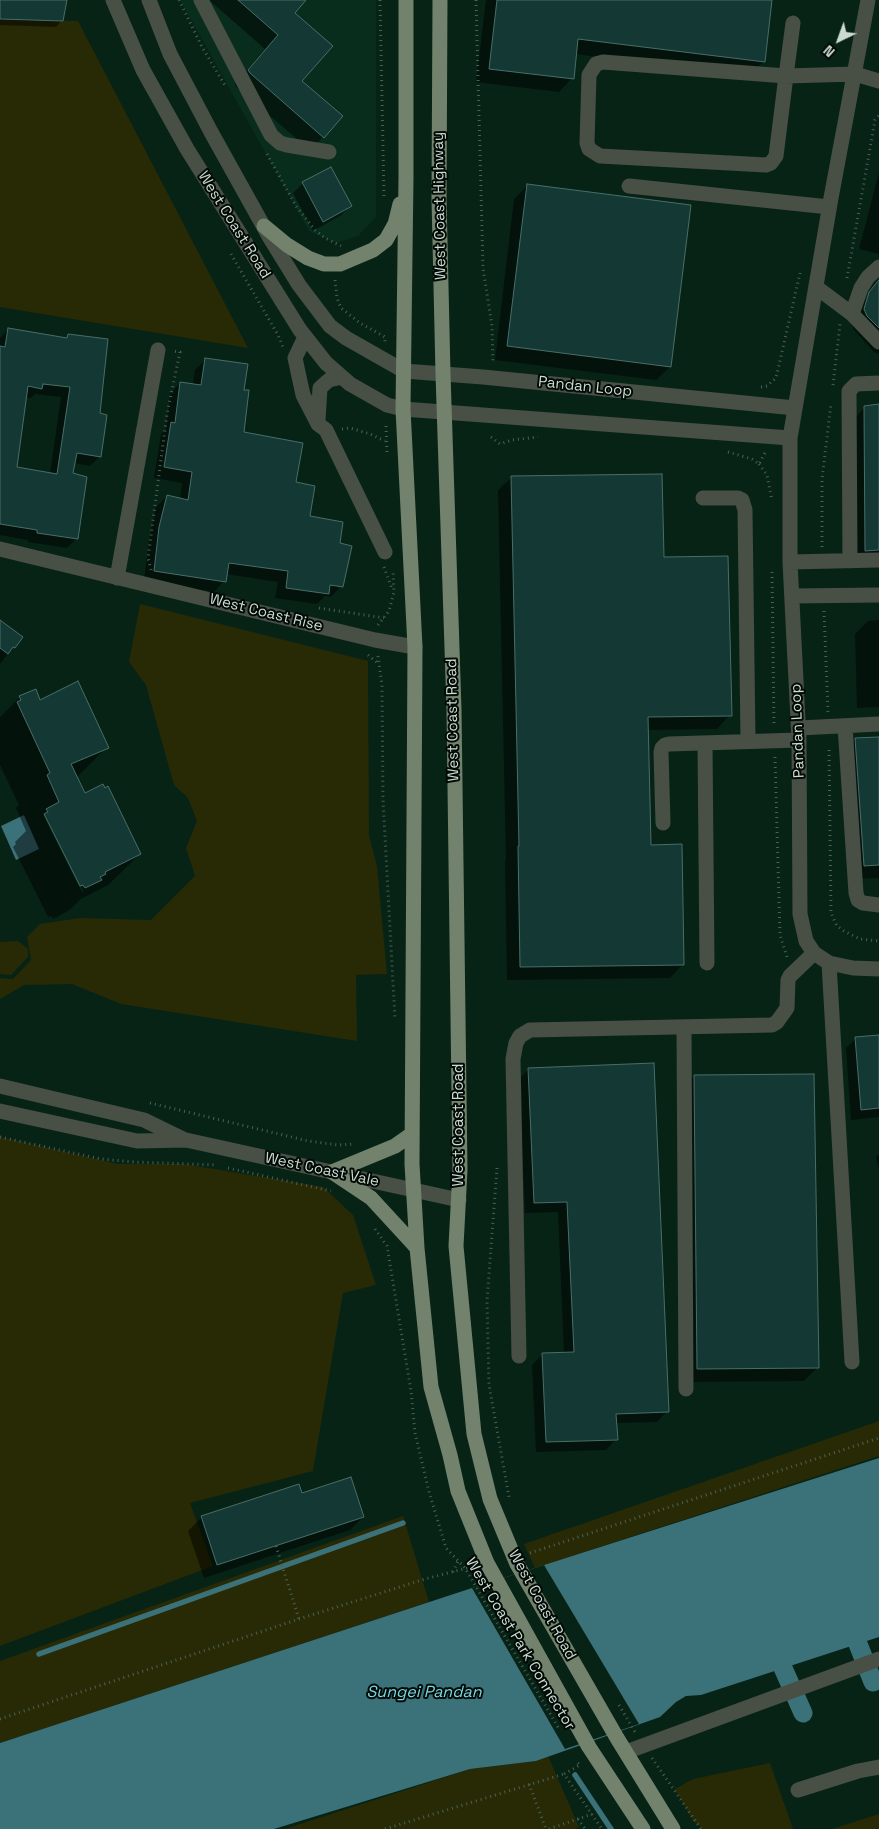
<!DOCTYPE html>
<html>
<head>
<meta charset="utf-8">
<style>
	body { margin:0 }
	#map { position:relative; width:879px; height:1829px; overflow:hidden; background:#072316; font-family:"Space Grotesk",sans-serif }
	canvas { display:block }
	.north { position:absolute; left:814px; top:15px; width:50px; height:50px; -webkit-text-stroke:4px #020a05; paint-order:stroke; rotate:222deg; font-size:14px; font-weight:700; line-height:20px; text-align:center; color:#ccdbd2 }
	.north::after { content:''; display:block; margin:auto; width:18px; height:22px; background:#ccdbd2; clip-path:polygon(50% 0,100% 100%,50% 72%,0 100%) }
</style>
</head>
<body>
<div id="map">
<canvas width="879" height="1829"></canvas>
<div class="north">N</div>
</div>
<script>
const g = document.querySelector('canvas').getContext('2d');
g.lineJoin = 'round';
function fill(path, color) {
  g.fillStyle = color;
  g.fill(path, 'evenodd');
}
function toPath(rows) {
  const path = new Path2D();
  for (const r of rows) {
    path.moveTo(r[0], r[1]);
    for (let i = 2; i < r.length; i += 2) path.lineTo(r[i], r[i + 1]);
  }
  return path;
}
function strokePath(path, color, width, dash) {
  g.strokeStyle = color;
  g.lineWidth = width;
  g.lineCap = dash ? 'butt' : 'round';
  g.setLineDash(dash || []);
  g.stroke(path);
}
function label(font, color, halo, rows, align = 'center') {
  g.font = font + ' "Space Grotesk",sans-serif';
  g.lineWidth = 4;
  g.setLineDash([]);
  g.textBaseline = 'middle';
  g.strokeStyle = halo;
  g.fillStyle = color;
  for (const [text, x, y, turn = 0] of rows) {
    g.save();
    g.translate(x, y);
    g.rotate((+turn || 0) * Math.PI / 180);
    g.textAlign = isNaN(turn) ? turn : align;
    if (halo) g.strokeText(text, 0, 0);
    g.fillText(text, 0, 0);
    g.restore();
  }
}
const built = toPath([
	[180,0,376,0,376,217,358,236,336,243,309,231]
]);
const green = toPath([
	[0,20,78,21,248,348,0,307],
	[140,604,368,661,369,836,377,866,387,974,356,975,357,1041,121,1004,72,984,24,985,0,999,0,978,13,979,31,960,27,937,40,924,80,918,151,920,195,876,186,848,197,821,188,798,174,785,146,685,129,662],
	[18,941,28,949,28,957,11,975,0,974,0,942],
	[0,1137,118,1164,184,1164,323,1187,353,1215,376,1285,343,1293,313,1471,190,1503,213,1566,0,1646],
	[879,1421,879,1456,535,1568,524,1544],
	[403,1516,429,1602,0,1743,0,1661],
	[548,1756,579,1827,574,1829,285,1829,470,1769,536,1761],
	[770,1763,793,1829,703,1829,693,1821,675,1789,693,1779],
	[879,1814,879,1829,832,1829]
]);
const water = toPath([
	[24,815,39,849,16,860,1,826],
	[879,1458,879,1637,701,1695,686,1696,676,1702,660,1717,536,1761,470,1769,274,1829,0,1829,0,1743,472,1588]
]);
const pier = toPath([
	[544,1565,639,1724,565,1749,472,1588]
]);
const shadow = toPath([
	[0,0,66,0,62,20,56,27,0,25],
	[209,0,304,0,293,13,301,81,323,137,310,150,236,87,235,84,265,49],
	[486,0,771,0,764,61,750,75,575,54,572,78,559,92,476,82],
	[879,172,879,254,859,249],
	[303,183,350,206,340,216,313,231,293,193],
	[528,185,670,367,656,380,495,360,514,199],
	[879,293,879,354,874,352,854,330,851,323,856,308,870,294],
	[8,330,65,339,68,336,98,414,100,456,90,466,74,463,72,474,77,538,67,548,28,542,28,540,0,535,0,338],
	[35,394,61,397,50,474,16,468,25,397,31,398],
	[206,359,243,391,242,433,295,483,308,518,338,544,341,586,331,597,325,596,317,604,275,598,278,582,226,574,224,581,214,592,144,581,149,539,156,507,167,496,180,499,182,483,154,478,161,434,166,429,170,394,180,383,193,385,195,370],
	[879,405,879,563,852,564,852,421,865,407],
	[512,477,663,558,730,715,717,729,647,730,649,846,683,964,670,978,507,980,505,861,506,860,498,490],
	[879,620,879,707,857,708,855,634,868,621],
	[0,622,21,637,0,664],
	[20,697,40,701,107,747,76,778,84,795,140,854,108,885,81,899,68,911,53,919,51,916,48,917,13,847,16,844,15,842,26,831,16,808,19,805,0,765,0,717],
	[46,814,84,891,82,892,44,816],
	[856,739,879,739,879,878,851,879,842,753],
	[879,1036,879,1117,851,1120,846,1048,856,1038],
	[529,1069,667,1411,657,1422,616,1423,616,1439,606,1450,536,1452,532,1365,542,1355,564,1354,558,1212,525,1213,519,1079],
	[694,1076,817,1368,804,1381,684,1382,681,1090],
	[879,1154,879,1170,876,1157],
	[301,1495,363,1517,350,1530,204,1578,188,1531,202,1517]
]);
const stream = toPath([
	[39,1654,403,1523],
	[575,1775,611,1829]
]);
const canal = toPath([
	[858,1644,873,1682],
	[783,1668,803,1713]
]);
const building = toPath([
	[0,0,67,0,63,21,0,19,0,0],
	[238,0,306,0,295,13,333,46,302,81,343,116,324,138,250,73,248,70,278,35,238,0],
	[497,0,772,0,765,62,578,39,574,79,489,69,497,0],
	[331,167,352,206,323,222,302,182,331,167],
	[527,184,691,205,671,367,507,346,527,184],
	[879,280,879,328,867,316,864,309,869,292,879,280],
	[8,328,67,338,68,334,108,339,100,413,107,415,101,457,77,453,73,473,87,477,78,539,37,533,37,530,0,524,0,346,5,347,8,328],
	[43,384,70,387,57,474,17,467,28,386,42,389,43,384],
	[205,358,248,364,244,390,249,390,244,432,303,443,296,482,315,486,310,516,343,522,340,543,352,546,343,587,330,585,329,594,286,588,288,571,229,563,226,582,154,571,159,527,167,495,188,500,192,472,164,467,171,422,175,423,180,382,201,385,205,358],
	[879,404,879,550,865,551,864,406,879,404],
	[662,474,664,557,728,556,732,716,648,717,651,845,682,844,684,965,520,967,518,846,519,846,511,476,662,474],
	[0,620,23,637,15,648,13,647,8,654,0,648,0,620],
	[78,681,109,748,71,764,85,793,103,784,105,788,108,786,141,854,105,872,106,874,100,877,102,880,85,888,83,885,80,886,44,814,48,812,46,809,59,802,47,775,50,773,17,702,21,700,19,696,36,689,40,700,78,681],
	[879,737,879,865,864,866,855,738,879,737],
	[879,1035,879,1108,861,1110,855,1037,879,1035],
	[654,1063,669,1412,616,1414,618,1440,546,1442,542,1353,574,1352,567,1202,534,1203,528,1068,654,1063],
	[814,1074,819,1368,697,1369,694,1075,814,1074],
	[351,1477,364,1517,217,1565,201,1516,299,1484,302,1493,351,1477]
]);
const path = toPath([
	[179,0,202,47,226,87],
	[380,0,384,199],
	[476,0,483,268,492,326,493,362],
	[267,154,296,206,315,230,325,238,341,246],
	[231,254,278,335,283,347],
	[847,278,875,120,879,115],
	[335,280,337,298,341,308,360,323,385,337,385,342],
	[833,385,840,324],
	[761,387,767,386,776,378,800,273],
	[386,426,387,452],
	[342,429,350,428,370,434,385,441],
	[491,437,500,444,512,440,538,437],
	[728,452,752,459,759,464,766,451],
	[759,464,767,475,772,501],
	[822,547,822,479,831,404],
	[384,567,392,589],
	[151,570,148,558,167,414,180,352,172,351],
	[772,572,774,726],
	[319,608,384,618],
	[824,611,828,712],
	[378,625,389,611,394,592,393,571],
	[368,655,379,664],
	[378,656,382,685,383,800,395,1019],
	[829,750,831,913,837,926,844,931,860,939,879,941],
	[775,757,780,935,787,957],
	[150,1103,308,1141,339,1145,354,1144],
	[0,1137,101,1159,134,1162,217,1165],
	[228,1168,331,1191],
	[497,1168,487,1301,489,1385,509,1497],
	[375,1229,387,1246,411,1391,415,1433,429,1492,446,1548,465,1568,559,1729],
	[276,1546,299,1619],
	[530,1553,879,1438],
	[453,1572,458,1561],
	[619,1705,635,1732],
	[0,1719,299,1619,425,1579,471,1567],
	[652,1758,701,1829],
	[578,1763,580,1765,564,1774,602,1829],
	[529,1784,546,1829],
	[578,1819,585,1829],
	[385,1829,564,1774],
	[549,1829,592,1814]
]);
const minor = toPath([
	[113,0,143,70,187,149,300,330,326,363,350,384,387,405,403,409,790,438],
	[149,0,170,54,211,132,270,238,299,285,330,326,346,338,404,371,483,377,795,408],
	[201,0,271,135,280,143,287,145,329,152],
	[868,0,831,198,790,438,790,562,799,740,800,914,806,941,814,953,829,963,853,968,879,969],
	[793,23,786,76,776,156,771,163,766,165,600,156,589,149,587,143,589,75,596,64,603,62,786,76,855,74,879,81],
	[629,186,829,207],
	[816,287,852,314,879,342],
	[852,314,861,288,868,277,879,267],
	[305,337,295,358,303,395,318,424,326,430,385,552],
	[318,420,320,388,329,380,342,377],
	[703,498,738,498,742,500,745,510,748,741],
	[0,549,375,640,415,647],
	[850,561,849,391,856,384,879,383],
	[790,562,879,560],
	[117,578,158,350],
	[792,596,879,595],
	[845,726,856,893,858,900,863,903,879,905],
	[799,728,879,724],
	[705,743,707,963],
	[663,823,661,752,662,748,665,745,669,744,799,740],
	[829,963,852,1362],
	[684,1028,686,1389],
	[0,1086,144,1120,183,1139],
	[0,1111,137,1141,186,1140,459,1200],
	[519,1356,513,1059,516,1043,520,1036,530,1030,772,1025,777,1022,787,1008,788,980,790,976,814,953],
	[626,1752,879,1659],
	[798,1790,858,1771,879,1767]
]);
const major = toPath([
	[406,0,406,177,403,409,415,647,412,1164,417,1248,431,1387,450,1455,458,1491,487,1563,589,1747,643,1829],
	[440,0,439,198,443,374,454,709,460,1170,456,1246,474,1434,490,1499,517,1564,617,1738,673,1829],
	[264,226,287,245,308,258,324,264,340,264,373,250,386,240,395,224,400,204],
	[332,1172,371,1198,417,1248],
	[332,1172,395,1146,412,1134]
]);
const streetNames = [
	["West Coast Highway",440,206,-91],
	["West Coast Road",234,225,58],
	["Pandan Loop",585,387,6],
	["West Coast Rise",266,613,14],
	["West Coast Road",453,720,-91],
	["Pandan Loop",798,731,-92],
	["West Coast Road",459,1125,-90],
	["West Coast Vale",322,1170,12],
	["West Coast Road",542,1605,61],
	["West Coast Park Connector",520,1644,59]
];
const waterNames = [
	["Sungei Pandan",424,1693]
];
fill(built, '#082d1d');
fill(green, '#282a05');
fill(water, '#3b7179');
fill(pier, '#072316');
fill(shadow, '#0007');
strokePath(stream, '#3b7179', 5.5);
strokePath(canal, '#3b7179', 19);
fill(building, '#143834');
strokePath(building, '#496e68', 1);
strokePath(path, '#4a6156', 3, [1, 4]);
strokePath(minor, '#484f45', 15);
strokePath(major, '#73826c', 15);
label('15px', '#ccdbd2', '#020a05', streetNames);
label('italic 16px', '#7bd6e3', '#020a05', waterNames);
</script>
</body>
</html>
